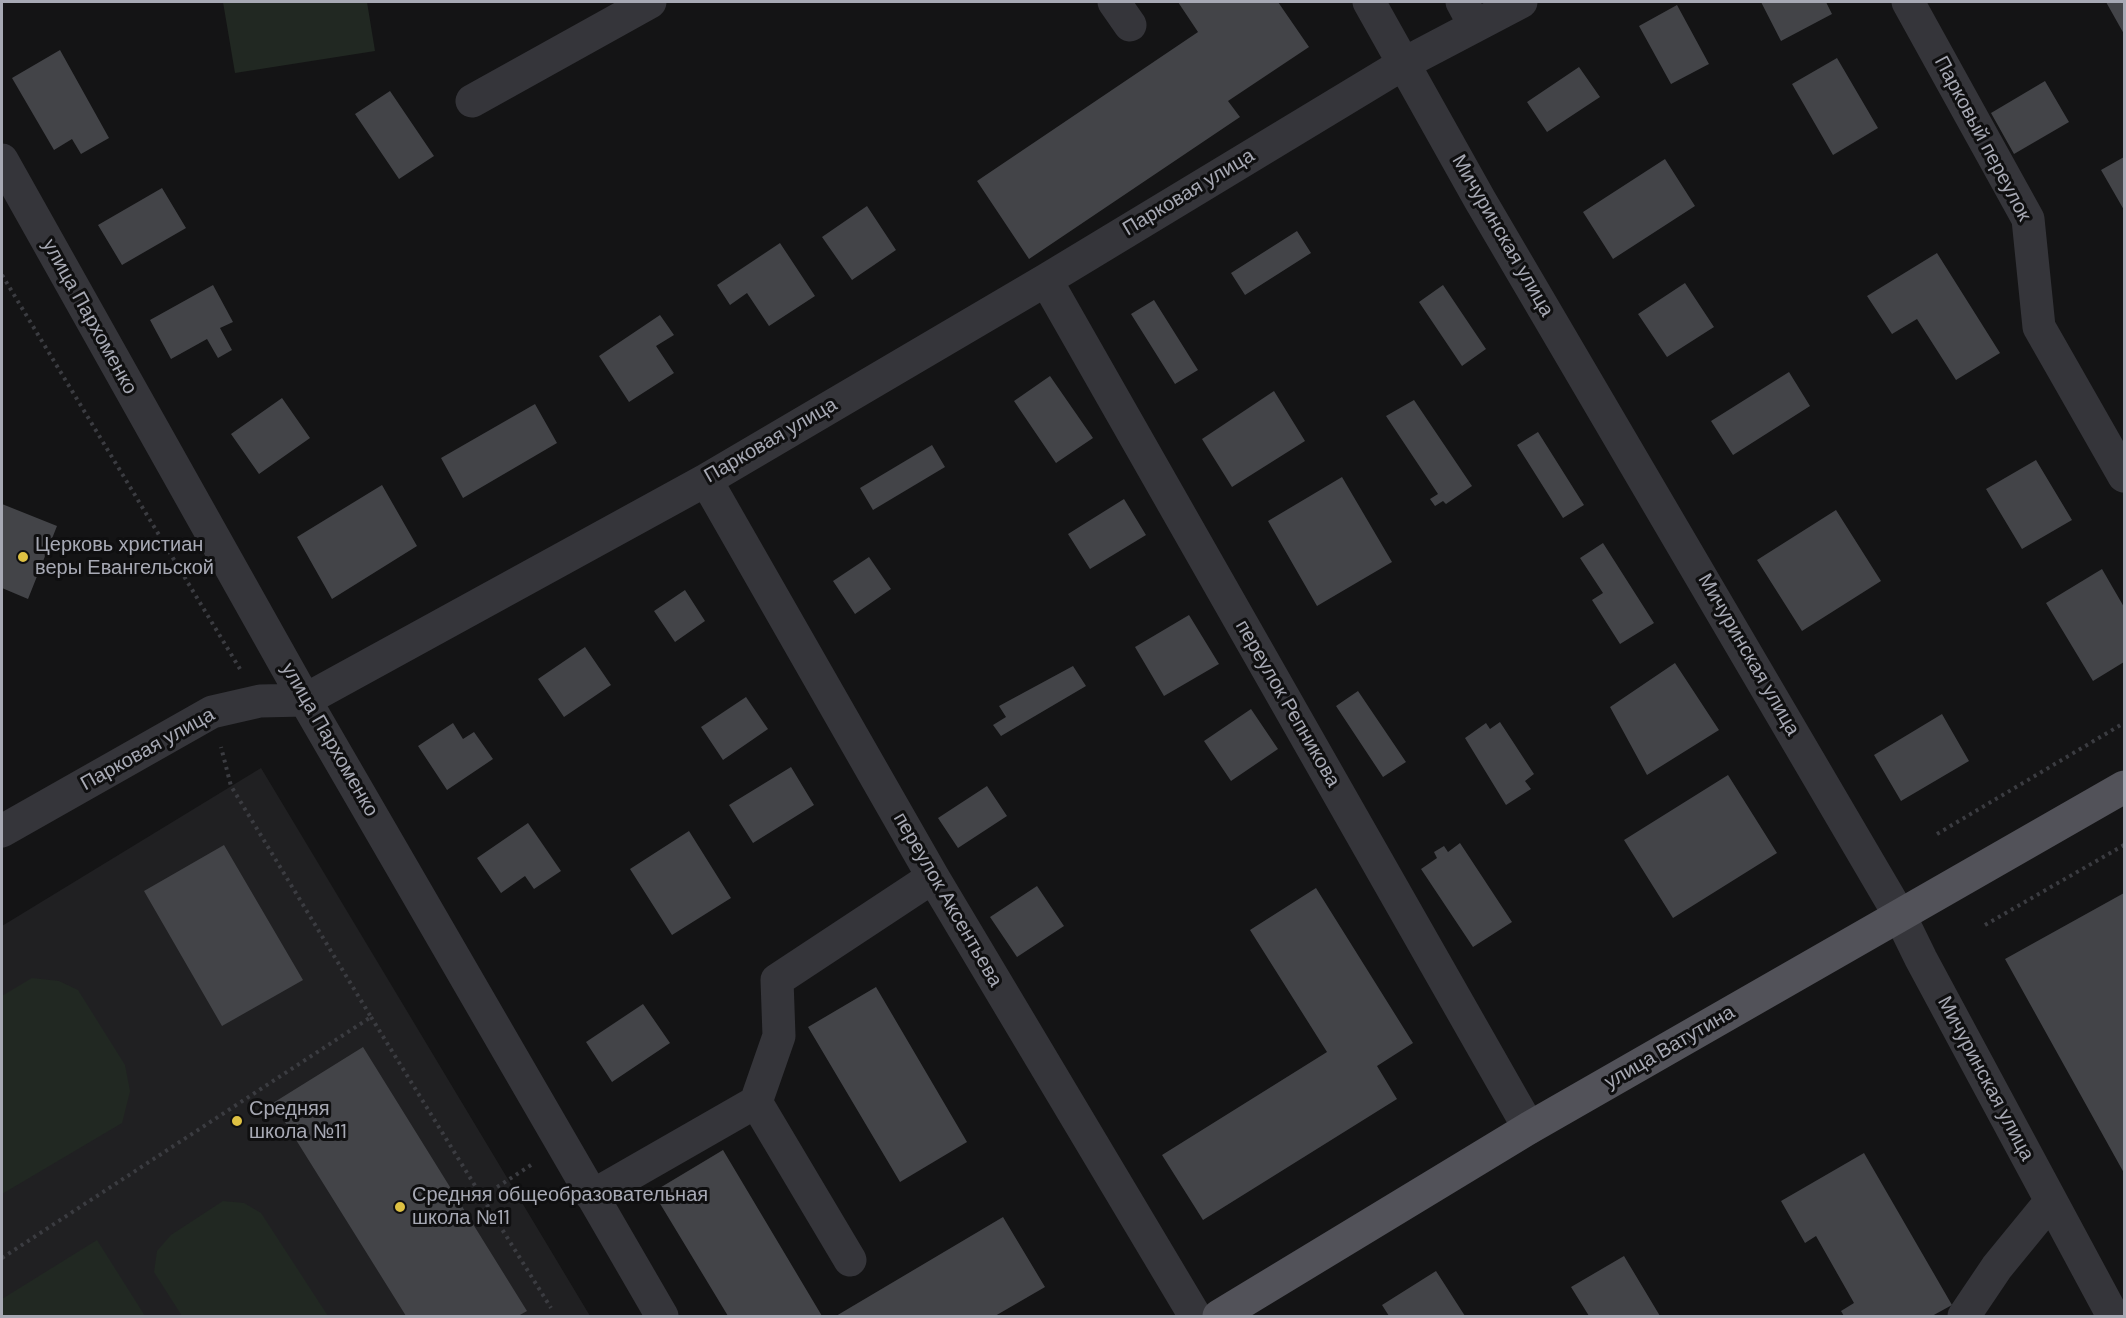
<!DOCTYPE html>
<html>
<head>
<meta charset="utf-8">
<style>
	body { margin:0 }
	#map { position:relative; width:2126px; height:1318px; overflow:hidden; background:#141415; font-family:"DM Sans",sans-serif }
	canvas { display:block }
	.frame { position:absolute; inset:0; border:3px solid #a7a9b4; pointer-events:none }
</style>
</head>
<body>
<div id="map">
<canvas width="2126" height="1318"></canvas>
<div class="frame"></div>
</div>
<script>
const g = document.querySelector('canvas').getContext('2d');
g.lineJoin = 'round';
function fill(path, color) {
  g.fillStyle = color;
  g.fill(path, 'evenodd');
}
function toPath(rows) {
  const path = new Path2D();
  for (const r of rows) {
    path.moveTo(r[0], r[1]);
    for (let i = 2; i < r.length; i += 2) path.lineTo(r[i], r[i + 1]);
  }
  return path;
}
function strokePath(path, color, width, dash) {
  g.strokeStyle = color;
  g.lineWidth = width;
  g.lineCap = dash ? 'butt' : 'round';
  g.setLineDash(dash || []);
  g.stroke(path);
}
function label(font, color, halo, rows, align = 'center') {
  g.font = font + ' "DM Sans",sans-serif';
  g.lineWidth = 6;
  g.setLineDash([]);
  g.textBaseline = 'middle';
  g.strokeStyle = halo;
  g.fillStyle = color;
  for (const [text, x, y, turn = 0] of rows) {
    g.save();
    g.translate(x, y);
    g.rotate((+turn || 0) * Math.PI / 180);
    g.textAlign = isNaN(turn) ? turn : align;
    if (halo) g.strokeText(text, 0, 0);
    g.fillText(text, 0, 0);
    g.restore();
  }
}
const built = toPath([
	[261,768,590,1316,2,1316,2,926]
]);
const green = toPath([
	[223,2,367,2,375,51,235,73],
	[32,978,59,981,78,990,125,1065,130,1091,122,1123,2,1194,2,996],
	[223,1201,244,1203,261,1213,328,1316,182,1316,154,1272,157,1251,171,1235],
	[97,1240,145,1316,2,1316,2,1299]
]);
const building = toPath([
	[1178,2,1278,2,1309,47,1228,101,1240,117,1029,259,977,181,1198,32],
	[1761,2,1826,2,1832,14,1781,41],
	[2106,2,2124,2,2124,34],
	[1677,5,1709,64,1671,84,1639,26],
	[60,50,109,138,81,154,72,139,54,150,12,78],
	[1837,58,1878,128,1833,155,1792,84],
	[1579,67,1600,97,1547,132,1527,102],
	[2045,81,2069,122,2014,154,1991,113],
	[390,91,434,156,399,179,355,114],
	[2124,157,2124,210,2101,170],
	[1665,159,1695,206,1613,259,1583,212],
	[162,188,186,228,122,265,98,225],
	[867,206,896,250,852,280,822,237],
	[1297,231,1311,253,1245,295,1231,273],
	[780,243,815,296,769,326,747,293,730,305,717,285],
	[1937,253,2000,353,1956,380,1917,319,1892,334,1867,296],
	[1685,283,1714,327,1667,357,1638,314],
	[213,285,233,322,220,328,232,350,218,358,207,339,171,359,150,320],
	[1443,285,1486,349,1462,366,1419,302],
	[1154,300,1198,370,1175,384,1131,314],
	[660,315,674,335,656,346,674,373,629,402,599,356],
	[1789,372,1810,406,1733,455,1711,421],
	[1050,376,1093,438,1056,463,1014,401],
	[1274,391,1305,441,1232,487,1202,439],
	[282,398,310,438,259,474,231,434],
	[1414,400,1472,486,1446,504,1443,501,1435,506,1430,499,1438,494,1386,416],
	[535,404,557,443,463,498,441,458],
	[1538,432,1584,505,1563,518,1517,445],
	[932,445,945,467,873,510,860,488],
	[2036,460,2072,520,2022,549,1986,489],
	[1342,477,1392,562,1317,606,1268,521],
	[382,485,417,546,332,599,297,537],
	[1124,499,1146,535,1090,569,1068,534],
	[2,504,57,526,28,599,2,588],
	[1836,510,1881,581,1802,631,1757,560],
	[1603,543,1654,623,1620,644,1592,600,1603,593,1580,558],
	[869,557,891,589,855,614,833,581],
	[2102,569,2124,607,2124,662,2093,681,2046,603],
	[685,590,705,621,675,642,654,611],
	[1189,615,1219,664,1164,696,1135,647],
	[585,647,611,685,564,717,538,679],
	[1675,663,1719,730,1647,775,1610,707],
	[1073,666,1086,686,1001,736,993,725,1006,717,999,706],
	[1358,691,1406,762,1383,777,1336,706],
	[746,697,768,729,723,760,701,727],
	[1251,709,1278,749,1231,781,1204,741],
	[1942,714,1969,761,1901,801,1874,755],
	[1500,722,1534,774,1525,781,1531,789,1506,805,1465,738,1486,723,1490,729],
	[453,723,463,739,474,732,493,759,447,790,418,746],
	[791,767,814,805,753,843,729,805],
	[1728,775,1777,853,1673,918,1624,840],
	[987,786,1007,816,958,848,938,818],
	[528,823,561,871,534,889,525,876,501,893,477,858],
	[689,831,731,898,672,935,630,869],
	[1460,843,1512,922,1473,947,1421,869,1437,858,1434,852,1444,846,1448,852],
	[224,845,303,980,222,1026,144,891],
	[1037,886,1064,926,1017,957,990,917],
	[1316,888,1413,1043,1377,1066,1397,1099,1203,1220,1162,1155,1327,1052,1250,930],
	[2124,893,2124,1173,2005,959],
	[876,987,967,1142,900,1182,808,1027],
	[643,1004,670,1043,612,1082,586,1042],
	[363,1047,527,1311,518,1316,406,1316,273,1103],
	[723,1150,822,1316,728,1316,653,1192],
	[1864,1153,1952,1305,1932,1316,1844,1316,1841,1311,1854,1303,1816,1236,1805,1243,1781,1201],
	[1003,1217,1045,1287,995,1316,836,1316],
	[1624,1256,1660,1316,1589,1316,1571,1287],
	[1436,1271,1465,1316,1389,1316,1382,1305]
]);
const path = toPath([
	[2,275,240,669],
	[1937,834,2124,723],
	[1985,925,2124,845],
	[371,1017,482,1197],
	[531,1165,482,1197,551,1308],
	[2,1258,371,1017,231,786,221,747]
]);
const minor = toPath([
	[1114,2,1130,25],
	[1369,2,1480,200,1900,916,1921,959,2113,1316],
	[1462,2,1475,26],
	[1908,2,2028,219,2039,327,2124,476],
	[472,101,650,2],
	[2,160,305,700,662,1316],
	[1046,280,1529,1128],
	[706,480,933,877,1195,1316],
	[2,831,212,712,260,701,305,700,706,480,1046,280,1403,64,1521,2],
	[756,1102,779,1036,777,980,933,877],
	[592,1196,756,1102,850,1260],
	[1964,1316,1997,1267,2051,1201]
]);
const major = toPath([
	[1219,1316,1529,1128,2124,787]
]);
const markers = [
	[23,557,6,"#dec143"],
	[237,1121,6,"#dec143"],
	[400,1207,6,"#dec143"]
];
const streetNames = [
	["Парковый переулок",1982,139,62],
	["Парковая улица",1189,193,-31],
	["Мичуринская улица",1502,236,60],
	["улица Пархоменко",89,317,61],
	["Парковая улица",771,441,-30],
	["Мичуринская улица",1748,655,60],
	["переулок Репникова",1287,704,60],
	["улица Пархоменко",329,740,60],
	["Парковая улица",148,750,-29],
	["переулок Аксентьева",947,900,60],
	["улица Ватутина",1670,1048,-30],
	["Мичуринская улица",1985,1079,62]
];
const poiNames = [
	["Церковь христиан",35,546],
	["веры Евангельской",35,569],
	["Средняя",249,1110],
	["школа №11",249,1133],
	["Средняя общеобразовательная",412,1196],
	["школа №11",412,1219]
];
fill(built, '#202022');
fill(green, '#212822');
fill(building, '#434448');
strokePath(path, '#3b3c41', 4, [3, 4.5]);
strokePath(minor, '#35353a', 33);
strokePath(major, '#525259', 33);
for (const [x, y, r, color] of markers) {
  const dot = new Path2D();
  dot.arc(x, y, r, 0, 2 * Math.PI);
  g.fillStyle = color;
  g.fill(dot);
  strokePath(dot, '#0f0f10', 2);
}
label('20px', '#a7a9b4', '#0f0f10', streetNames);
label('20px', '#a7a9b4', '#0f0f10', poiNames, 'left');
</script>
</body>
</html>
